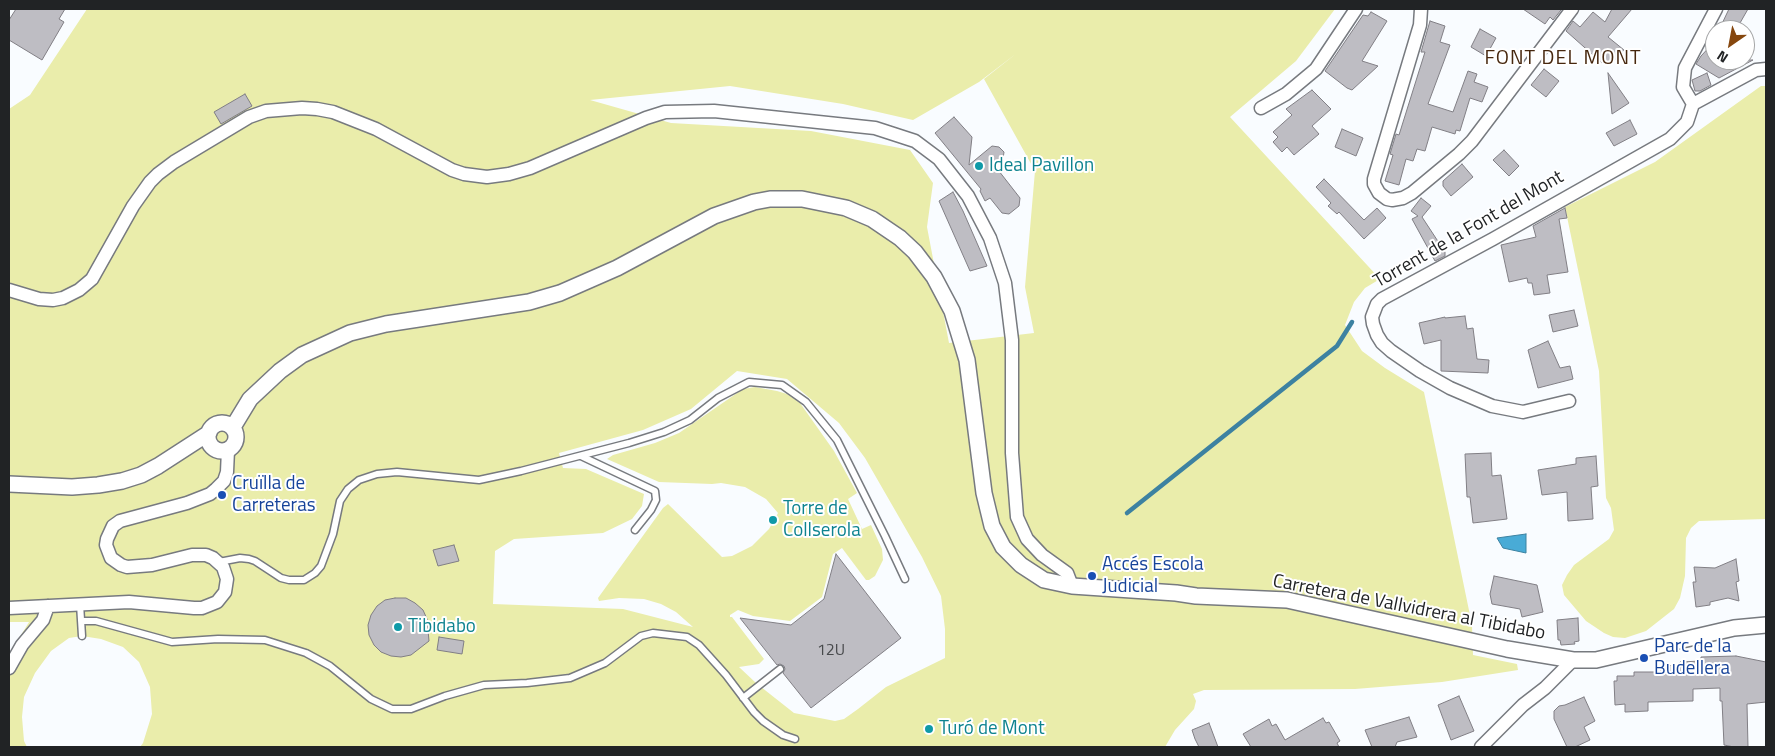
<!DOCTYPE html>
<html>
<head>
<meta charset="utf-8">
<style>
	body { margin:0 }
	#map { position:relative; width:1775px; height:756px; overflow:hidden; background:#f9fcff; font-family:"Titillium Web",sans-serif }
	canvas { display:block }
	.frame { position:absolute; inset:0; border:10px solid #212325; pointer-events:none }
	.north { position:absolute; left:1705px; top:20px; width:50px; height:50px; box-sizing:border-box; background:#fff; border:1px solid #a6a7a8; border-radius:50%; rotate:213deg; font-size:14px; font-weight:700; line-height:20px; text-align:center; color:#212325 }
	.north::after { content:''; display:block; margin:auto; width:18px; height:22px; background:#86470e; clip-path:polygon(50% 0,100% 100%,50% 72%,0 100%) }
</style>
</head>
<body>
<div id="map">
<canvas width="1775" height="756"></canvas>
<div class="frame"></div>
<div class="north">N</div>
</div>
<script>
const g = document.querySelector('canvas').getContext('2d');
g.lineJoin = 'round';
function fill(path, color) {
  g.fillStyle = color;
  g.fill(path, 'evenodd');
}
function toPath(rows) {
  const path = new Path2D();
  for (const r of rows) {
    if (r.length === 3) {
      path.moveTo(r[0] + r[2], r[1]);
      path.arc(r[0], r[1], r[2], 0, 2 * Math.PI);
      continue;
    }
    path.moveTo(r[0], r[1]);
    for (let i = 2; i < r.length; i += 2) path.lineTo(r[i], r[i + 1]);
  }
  return path;
}
function strokePath(path, color, width, dash) {
  g.strokeStyle = color;
  g.lineWidth = width;
  g.lineCap = dash ? 'butt' : 'round';
  g.setLineDash(dash || []);
  g.stroke(path);
}
function label(font, color, halo, rows, align = 'center') {
  g.font = font + ' "Titillium Web",sans-serif';
  g.lineWidth = 4;
  g.setLineDash([]);
  g.textBaseline = 'middle';
  g.strokeStyle = halo;
  g.fillStyle = color;
  for (const [text, x, y, turn = 0] of rows) {
    g.save();
    g.translate(x, y);
    g.rotate((+turn || 0) * Math.PI / 180);
    g.textAlign = isNaN(turn) ? turn : align;
    if (halo) g.strokeText(text, 0, 0);
    g.fillText(text, 0, 0);
    g.restore();
  }
}
const green = toPath([
	[87,9,1335,9,1296,61,1230,117,1380,279,1365,288,1354,302,1345,325,1362,351,1385,368,1424,392,1472,625,1473,655,1517,664,1518,670,1442,682,1355,689,1204,690,1193,694,1196,701,1194,709,1175,730,1165,747,140,747,143,743,152,714,150,687,139,662,123,647,101,639,82,636,69,638,51,651,35,673,24,697,22,717,24,741,27,747,9,747,9,655,29,622,9,622,9,109,30,95],
	[1017,53,984,79,1035,171,1025,287,1034,333,949,343,927,227,933,183,910,150,811,131,671,123,590,100,730,86,843,104,913,120,979,82],
	[737,371,787,379,839,423,865,458,922,557,941,596,945,629,945,658,886,687,858,709,844,719,835,721,794,713,756,683,739,667,759,664,764,659,732,617,730,617,730,615,738,610,753,616,790,621,822,597,833,554,842,548,866,580,869,580,875,576,883,560,882,549,871,525,862,529,848,499,857,493,834,451,800,403,787,394,777,391,755,387,743,389,679,433,655,443,613,455,607,459,659,482,712,484,721,483,745,487,766,499,778,513,769,529,752,546,732,556,722,557,668,504,663,508,598,598,599,601,619,598,644,599,661,604,676,612,693,627,623,609,493,604,495,551,514,539,603,533,632,519,642,506,644,494,586,469,563,468,559,453,643,430,691,409],
	[1761,86,1766,86,1766,519,1699,521,1691,528,1686,538,1685,576,1680,598,1674,609,1646,631,1625,638,1613,637,1604,633,1586,621,1564,595,1562,585,1567,575,1574,565,1609,539,1614,530,1611,508,1606,498,1599,371,1565,207,1655,162]
]);
const water = toPath([
	[1526,534,1526,553,1503,548,1497,538,1526,534]
]);
const stream = toPath([
	[1127,513,1337,346,1352,322]
]);
const building = toPath([
	[16,9,65,9,59,19,64,22,42,60,9,40,9,20,16,9],
	[1523,9,1560,9,1561,10,1553,20,1550,17,1545,24,1523,9],
	[1612,9,1632,9,1608,37,1624,50,1610,65,1605,60,1602,63,1566,31,1573,21,1580,27,1593,12,1605,22,1612,9],
	[1729,9,1748,9,1736,30,1719,30,1729,9],
	[1371,12,1387,21,1362,61,1378,66,1352,90,1347,88,1325,71,1363,15,1368,16,1371,12],
	[1430,21,1445,26,1440,42,1450,45,1428,104,1453,112,1468,71,1477,74,1474,82,1488,87,1482,102,1470,98,1460,131,1456,130,1455,134,1432,127,1425,151,1417,149,1413,161,1406,159,1399,185,1385,181,1393,155,1390,154,1396,134,1399,135,1425,52,1421,52,1430,21],
	[1480,29,1496,38,1486,56,1471,47,1480,29],
	[1715,41,1715,60,1753,60,1719,78,1696,64,1701,56,1715,41],
	[1544,69,1559,81,1546,97,1531,85,1544,69],
	[1608,73,1629,103,1612,114,1608,73],
	[1707,73,1711,85,1700,91,1695,91,1692,80,1707,73],
	[1312,90,1331,109,1312,126,1319,134,1294,155,1287,147,1282,152,1273,142,1278,137,1273,132,1292,115,1286,109,1312,90],
	[245,94,252,106,221,124,214,112,245,94],
	[954,117,972,137,969,165,992,146,999,147,1004,152,1003,159,995,166,1020,198,1019,206,1009,214,1002,213,990,198,985,201,980,191,981,189,935,133,954,117],
	[1630,120,1637,134,1614,146,1606,133,1630,120],
	[1342,129,1363,138,1356,156,1335,147,1342,129],
	[1504,150,1519,166,1509,176,1493,160,1504,150],
	[1462,164,1473,177,1451,196,1443,186,1443,181,1462,164],
	[1324,179,1364,220,1377,208,1386,218,1364,239,1339,212,1337,214,1328,206,1331,203,1316,187,1324,179],
	[953,192,963,211,987,266,970,271,939,201,953,192],
	[1421,198,1431,206,1422,217,1445,252,1445,256,1435,261,1412,219,1418,216,1411,211,1421,198],
	[1565,208,1567,218,1559,219,1568,272,1547,275,1550,293,1534,295,1532,283,1528,283,1527,278,1509,282,1501,245,1536,237,1533,226,1565,208],
	[1574,310,1578,326,1553,332,1549,315,1574,310],
	[1465,316,1467,329,1473,328,1477,359,1489,360,1488,373,1441,371,1441,340,1424,344,1419,323,1445,317,1445,318,1465,316],
	[1548,341,1560,368,1570,366,1573,379,1538,388,1528,350,1548,341],
	[1491,453,1492,476,1501,475,1507,519,1473,523,1470,497,1467,497,1465,454,1491,453],
	[1596,456,1598,486,1591,487,1593,519,1568,521,1567,492,1542,495,1538,470,1576,464,1576,458,1596,456],
	[454,545,459,561,438,566,433,550,454,545],
	[836,554,901,638,811,708,783,673,785,669,784,666,780,664,777,665,740,618,791,625,824,599,836,554],
	[1736,559,1739,581,1736,582,1739,601,1728,598,1710,602,1710,605,1696,607,1693,582,1696,582,1694,567,1715,568,1736,559],
	[1494,576,1537,585,1543,612,1522,617,1520,609,1492,604,1490,594,1494,576],
	[395,598,406,598,415,603,423,610,427,619,429,641,411,655,401,657,391,656,381,652,374,645,369,635,368,625,371,615,377,606,385,600,395,598],
	[1578,618,1579,641,1574,642,1575,644,1561,645,1560,640,1558,640,1557,620,1578,618],
	[439,637,464,641,462,654,437,650,439,637],
	[1736,656,1766,662,1766,702,1747,704,1748,747,1734,747,1724,745,1722,701,1720,701,1720,688,1693,689,1693,701,1648,702,1648,711,1625,712,1625,704,1615,705,1614,681,1617,681,1617,676,1634,676,1634,672,1659,672,1662,670,1662,666,1680,665,1680,662,1701,661,1701,657,1736,656],
	[1459,696,1474,731,1451,740,1438,705,1459,696],
	[1584,697,1595,721,1584,727,1590,740,1575,747,1567,747,1554,719,1554,711,1559,706,1565,705,1584,697],
	[1409,717,1417,737,1397,742,1395,747,1372,747,1365,730,1409,717],
	[1323,718,1326,723,1329,722,1340,741,1337,743,1339,747,1251,747,1243,734,1269,719,1272,726,1276,724,1285,740,1323,718],
	[1209,723,1218,747,1199,747,1195,739,1192,730,1209,723]
]);
const service = toPath([
	[581,456,655,491,656,500,651,510,635,530],
	[219,562,240,558,249,559,255,561,281,578,289,580,304,580,315,573,321,566,333,534,340,501,348,489,359,480,377,474,397,472,479,480,521,471,629,443,664,432,690,420,718,398,749,382,782,385,806,402,837,440,885,536,905,579],
	[80,604,82,636],
	[81,621,96,621,172,642,218,639,265,640,306,653,330,666,371,699,392,709,411,709,445,696,484,685,527,683,570,678,605,663,641,636,653,633,687,637,699,645,726,675,754,712,763,721,783,735,795,739],
	[743,698,780,669]
]);
const minor = toPath([
	[1421,9,1420,25,1374,179,1374,184,1379,193,1387,199,1392,200,1403,198,1412,193,1459,154,1472,141,1572,9],
	[1693,104,1683,87,1685,68,1716,9],
	[1261,108,1286,94,1316,69,1356,9],
	[9,290,39,299,53,300,63,298,79,290,92,279,133,206,150,182,158,174,174,162,249,117,266,111,302,108,317,109,333,112,376,129,452,170,464,174,487,177,509,174,530,168,646,118,665,112,714,111,875,128,915,141,939,159,968,196,990,238,1005,283,1012,340,1012,453,1017,517,1027,539,1042,555,1067,573,1072,586],
	[1569,401,1523,412,1492,406,1450,388,1420,371,1391,351,1382,343,1377,335,1373,324,1372,317,1377,304,1382,299,1493,239,1670,139,1687,122,1693,104,1756,70,1766,69],
	[9,608,129,602,194,608,202,608,217,602,225,592,227,579,223,567,213,558,206,555,192,555,152,565,127,567,121,565,111,558,106,545,107,539,113,526,120,521,187,503,210,494,216,489,224,481,227,472,228,450],
	[9,668,22,645,43,620,48,606],
	[1481,747,1523,705,1545,688,1573,660]
]);
const tertiary = toPath([
	[222,437,14],
	[233,427,250,399,280,371,302,355,350,333,386,324,529,302,560,293,617,268,714,216,754,202,770,199,802,199,846,208,872,219,900,238,915,252,934,277,952,311,967,360,984,493,992,526,1003,547,1021,565,1044,580,1072,586,1176,593,1196,596,1287,600,1507,649,1573,660,1596,660,1734,628,1766,625],
	[9,484,72,487,98,485,122,481,141,475,158,466,209,433]
]);
const markers = [
	[979,166,5,"#0f9aa8"],
	[222,495,5,"#1a4fb4"],
	[773,520,5,"#0f9aa8"],
	[1092,576,5,"#1a4fb4"],
	[398,627,5,"#0f9aa8"],
	[1644,658,5,"#1a4fb4"],
	[929,729,5,"#0f9aa8"]
];
const numberNames = [
	["12U",831,651]
];
const cultureNames = [
	["Ideal Pavillon",989,166],
	["Torre de",783,509],
	["Collserola",783,531],
	["Tibidabo",408,627],
	["Turó de Mont",939,729]
];
const streetNames = [
	["Torrent de la Font del Mont",1469,230,-30],
	["Carretera de Vallvidrera al Tibidabo",1409,608,11]
];
const transitNames = [
	["Cruïlla de",232,484],
	["Carreteras",232,506],
	["Accés Escola",1102,565],
	["Judicial",1102,587],
	["Parc de la",1654,647],
	["Budellera",1654,669]
];
const neighbourhoodNames = [
	["FONT DEL MONT",1563,59]
];
fill(green, '#eaedab');
fill(water, '#49abd6');
strokePath(water, '#3d82a1', 1);
strokePath(stream, '#3d82a1', 4.5);
fill(building, '#bebdc3');
strokePath(building, '#817f85', 1);
strokePath(service, '#777a7f', 9);
strokePath(minor, '#777a7f', 15);
strokePath(tertiary, '#777a7f', 18);
strokePath(service, '#fff', 6);
strokePath(minor, '#fff', 12);
strokePath(tertiary, '#fff', 15);
for (const [x, y, r, color] of markers) {
  const dot = new Path2D();
  dot.arc(x, y, r, 0, 2 * Math.PI);
  g.fillStyle = color;
  g.fill(dot);
  strokePath(dot, '#fff', 2);
}
label('16px', '#484a4c', null, numberNames);
label('19px', '#0d838f', '#fff', cultureNames, 'left');
label('19px', '#212325', '#fff', streetNames);
label('19px', '#164399', '#fff', transitNames, 'left');
g.letterSpacing = '1px';
label('20px', '#46270e', '#fff', neighbourhoodNames);
g.letterSpacing = '0px';
</script>
</body>
</html>
